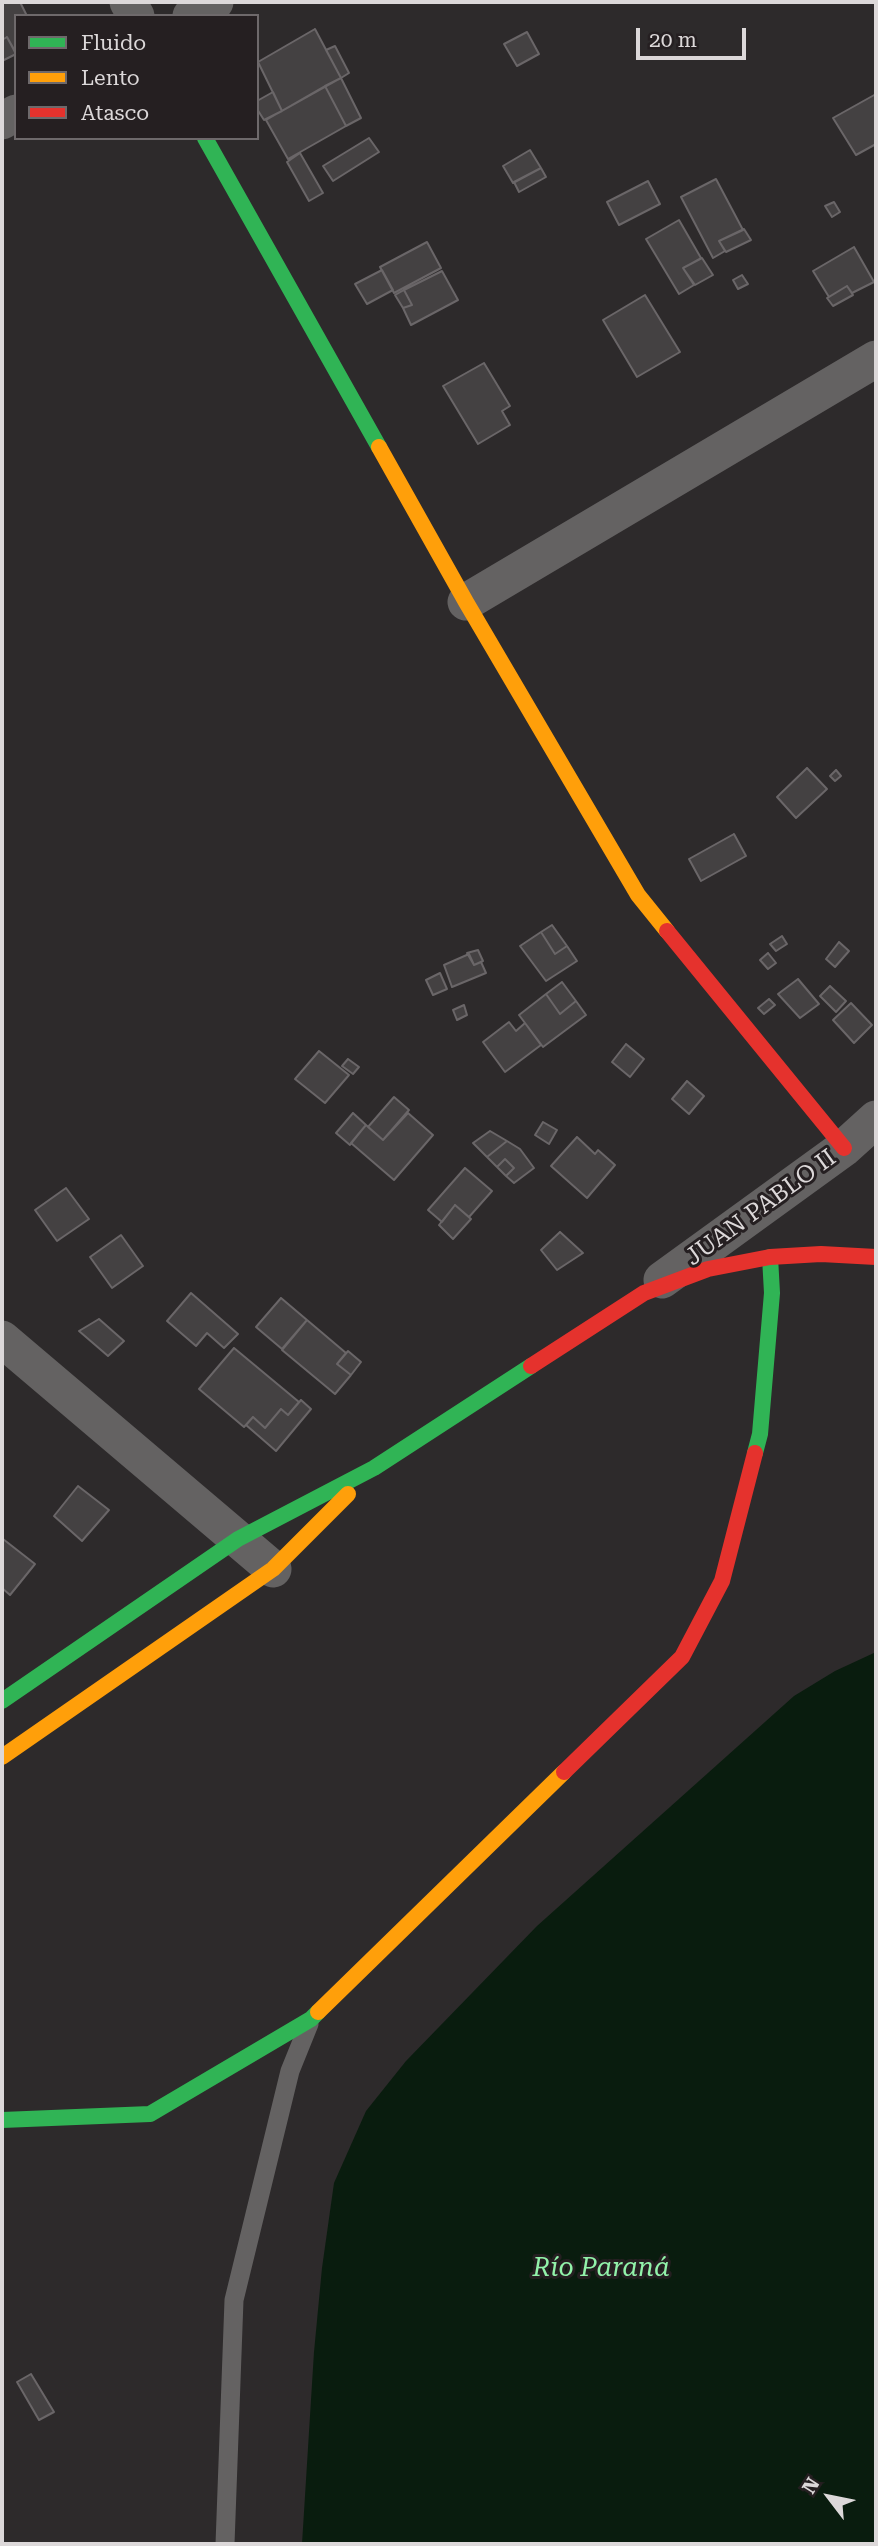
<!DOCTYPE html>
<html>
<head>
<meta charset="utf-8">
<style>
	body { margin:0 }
	#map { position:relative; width:878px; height:2546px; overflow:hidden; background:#2d2a2b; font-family:"Roboto Serif",serif }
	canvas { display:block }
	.frame { position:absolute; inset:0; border:4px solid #dcd8d9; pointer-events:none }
	.legend { position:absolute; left:14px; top:14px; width:245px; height:126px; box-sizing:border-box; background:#251f21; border:2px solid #6e696b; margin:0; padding:9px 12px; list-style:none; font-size:21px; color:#dcd8d9 }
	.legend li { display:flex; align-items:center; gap:14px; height:35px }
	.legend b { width:35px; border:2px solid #6e696b }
	.north { position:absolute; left:794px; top:2462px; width:70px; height:70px; -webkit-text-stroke:5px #251f21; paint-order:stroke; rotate:302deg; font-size:19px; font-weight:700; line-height:28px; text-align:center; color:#dcd8d9 }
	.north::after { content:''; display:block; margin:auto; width:24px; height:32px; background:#dcd8d9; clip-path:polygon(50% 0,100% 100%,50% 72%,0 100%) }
	.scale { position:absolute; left:636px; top:28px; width:110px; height:32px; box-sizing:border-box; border:4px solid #dcd8d9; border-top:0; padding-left:9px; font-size:21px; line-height:24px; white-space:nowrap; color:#dcd8d9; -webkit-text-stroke:5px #251f21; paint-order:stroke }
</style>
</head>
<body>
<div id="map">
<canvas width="878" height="2546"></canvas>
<div class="frame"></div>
<ul class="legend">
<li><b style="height:9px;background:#30b455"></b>Fluido</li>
<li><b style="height:9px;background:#ff9f0a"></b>Lento</li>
<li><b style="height:9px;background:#e5322d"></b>Atasco</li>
</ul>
<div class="north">N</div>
<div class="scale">20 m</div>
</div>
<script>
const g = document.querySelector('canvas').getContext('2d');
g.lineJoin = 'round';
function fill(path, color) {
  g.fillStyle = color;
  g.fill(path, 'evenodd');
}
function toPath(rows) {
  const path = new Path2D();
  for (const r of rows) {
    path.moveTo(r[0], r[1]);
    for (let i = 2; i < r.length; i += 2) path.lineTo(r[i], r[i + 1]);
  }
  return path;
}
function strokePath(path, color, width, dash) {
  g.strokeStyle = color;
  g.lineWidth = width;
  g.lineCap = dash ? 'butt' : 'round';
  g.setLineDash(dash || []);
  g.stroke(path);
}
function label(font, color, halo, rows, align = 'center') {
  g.font = font + ' "Roboto Serif",serif';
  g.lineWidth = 6;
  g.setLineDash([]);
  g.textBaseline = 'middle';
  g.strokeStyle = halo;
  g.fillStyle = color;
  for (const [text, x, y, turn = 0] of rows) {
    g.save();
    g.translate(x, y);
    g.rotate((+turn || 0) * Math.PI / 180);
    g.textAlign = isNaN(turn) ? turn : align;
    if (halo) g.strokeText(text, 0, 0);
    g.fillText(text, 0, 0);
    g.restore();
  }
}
const water = toPath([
	[876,1652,876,2544,302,2544,314,2352,322,2268,334,2183,366,2111,406,2061,537,1926,794,1696,835,1671]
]);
const building = toPath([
	[2,2,20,2,27,16,16,16,16,53,7,37,2,40,2,2],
	[315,29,341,78,282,111,258,62,315,29],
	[527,32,539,54,517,66,504,44,527,32],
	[7,37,16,54,2,61,2,40,7,37],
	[335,46,349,73,341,78,326,50,335,46],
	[341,78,361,118,346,126,325,86,341,78],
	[325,86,346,126,288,159,266,120,325,86],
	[273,92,282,111,264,120,257,109,257,101,273,92],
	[876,94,876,144,856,155,833,118,876,94],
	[369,138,379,152,333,181,323,166,369,138],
	[530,150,541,168,513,183,503,166,530,150],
	[300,153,323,193,309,201,287,162,300,153],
	[541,168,546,177,519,192,514,182,541,168],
	[716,179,743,230,719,241,725,251,713,258,681,197,716,179],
	[648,181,660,204,619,225,607,202,648,181],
	[834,202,840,212,832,217,825,206,834,202],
	[679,220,701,258,683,268,694,285,679,294,646,239,679,220],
	[744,229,751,240,726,252,719,241,744,229],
	[427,242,441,268,394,293,380,267,427,242],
	[854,247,874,282,852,293,847,286,829,297,813,271,854,247],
	[702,258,713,275,695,285,683,268,702,258],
	[382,270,393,290,367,304,355,284,382,270],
	[442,271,458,300,411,325,403,308,412,305,404,290,442,271],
	[742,275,748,284,738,289,733,280,742,275],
	[847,286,853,295,833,306,827,298,847,286],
	[404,290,412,305,403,308,395,295,404,290],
	[645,295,680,352,637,377,603,320,645,295],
	[484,363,510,406,502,411,510,425,478,444,443,386,484,363],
	[807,768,827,789,796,818,777,797,807,768],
	[836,770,841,776,835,781,830,776,836,770],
	[734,834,746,856,701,881,689,859,734,834],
	[552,925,567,946,555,954,541,932,552,925],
	[541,932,555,954,567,946,577,961,546,981,520,946,541,932],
	[782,936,787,944,776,951,770,944,782,936],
	[839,942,849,951,835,967,826,959,839,942],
	[478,950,483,961,474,965,467,953,478,950],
	[768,953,776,963,768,969,760,960,768,953],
	[469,954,474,965,481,962,486,973,452,987,444,965,469,954],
	[440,973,447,989,433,995,426,980,440,973],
	[798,979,819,1004,800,1018,778,994,798,979],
	[562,982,576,1001,560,1014,546,994,562,982],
	[830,986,846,1001,836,1012,820,996,830,986],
	[546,994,560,1014,576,1001,586,1015,543,1047,519,1015,546,994],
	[769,999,775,1005,764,1014,758,1008,769,999],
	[851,1003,872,1025,854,1043,833,1020,851,1003],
	[464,1005,467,1015,457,1020,453,1010,464,1005],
	[509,1022,516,1031,525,1023,541,1045,505,1072,483,1042,509,1022],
	[626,1044,644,1059,630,1077,612,1062,626,1044],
	[319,1051,349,1075,325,1103,295,1079,319,1051],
	[348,1059,359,1067,353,1074,342,1066,348,1059],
	[687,1081,704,1096,689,1114,672,1099,687,1081],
	[394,1097,409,1110,383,1140,368,1127,394,1097],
	[353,1113,366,1125,350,1145,336,1133,353,1113],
	[408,1113,433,1135,394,1180,351,1143,366,1125,383,1140,408,1113],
	[543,1122,557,1130,549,1144,535,1135,543,1122],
	[490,1131,507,1141,487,1157,473,1143,490,1131],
	[577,1137,595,1154,598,1150,615,1165,587,1198,551,1166,577,1137],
	[507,1141,520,1149,534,1168,514,1183,506,1176,514,1168,505,1159,497,1167,487,1157,507,1141],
	[505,1159,514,1168,506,1176,497,1167,505,1159],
	[465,1168,492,1191,469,1217,455,1205,442,1222,428,1210,465,1168],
	[66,1188,89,1219,57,1241,35,1210,66,1188],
	[455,1205,471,1219,453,1239,439,1225,455,1205],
	[560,1232,583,1253,557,1270,541,1250,560,1232],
	[121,1235,143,1266,112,1288,90,1257,121,1235],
	[191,1293,238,1334,224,1348,207,1333,196,1346,167,1321,191,1293],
	[281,1298,307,1320,282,1349,256,1327,281,1298],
	[99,1319,124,1341,108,1356,79,1331,99,1319],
	[307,1320,346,1353,337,1364,351,1375,335,1394,282,1350,307,1320],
	[234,1348,299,1402,288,1415,281,1409,265,1428,253,1417,244,1427,199,1389,234,1348],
	[348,1351,361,1362,351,1375,337,1364,348,1351],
	[301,1400,311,1409,276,1451,246,1425,253,1417,265,1428,281,1409,288,1415,301,1400],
	[78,1486,109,1510,82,1541,54,1516,78,1486],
	[3,1539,35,1564,10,1595,2,1588,3,1539],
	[31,2374,54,2412,39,2420,17,2382,31,2374]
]);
const lane = toPath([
	[225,2544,234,2300,290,2071,309,2024]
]);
const street = toPath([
	[128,2,136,16],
	[191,16,215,2],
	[2,121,16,113],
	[466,602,876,359],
	[662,1280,844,1148,876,1119],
	[2,1339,273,1569]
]);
const fast = toPath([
	[205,138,379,447],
	[755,1453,760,1434,772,1293,770,1257],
	[2,1701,238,1539,374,1468,531,1366],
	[2,2120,150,2114,311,2019,318,2012]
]);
const slow = toPath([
	[379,447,466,602,638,895,667,931],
	[2,1757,273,1569,348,1494],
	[318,2012,564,1772]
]);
const jam = toPath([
	[667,931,844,1148],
	[531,1366,644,1293,708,1269,770,1257,821,1254,876,1257],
	[564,1772,682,1657,722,1581,755,1453]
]);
const streetNames = [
	["JUAN PABLO II",761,1208,-36]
];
const waterNames = [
	["Río Paraná",601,2268]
];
fill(water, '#091c0e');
fill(building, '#444142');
strokePath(building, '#6a6668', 2);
strokePath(lane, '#646262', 19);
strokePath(street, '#646262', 37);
strokePath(fast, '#30b455', 16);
strokePath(slow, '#ff9f0a', 16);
strokePath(jam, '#e5322d', 16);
label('24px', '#dcd8d9', '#251f21', streetNames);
label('italic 26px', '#92f2aa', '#251f21', waterNames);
</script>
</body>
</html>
